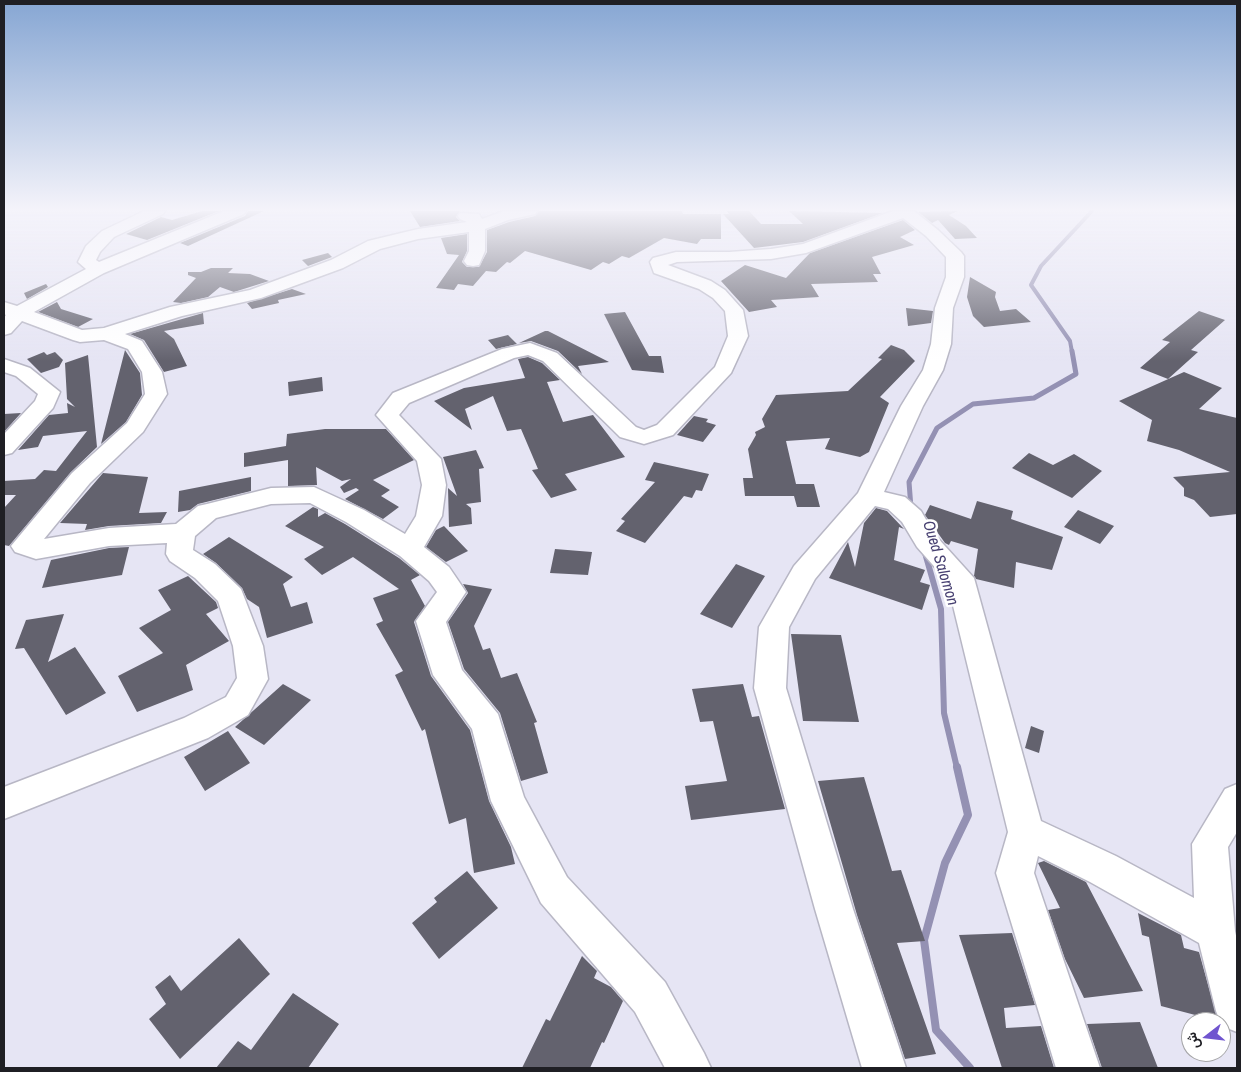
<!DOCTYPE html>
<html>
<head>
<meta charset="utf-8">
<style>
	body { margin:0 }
	#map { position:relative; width:1241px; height:1072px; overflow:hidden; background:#e6e5f4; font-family:"Archivo Narrow",Vazirmatn,sans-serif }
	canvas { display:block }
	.frame { position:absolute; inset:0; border:5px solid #1f1f24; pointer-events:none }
	.north { position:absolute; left:1181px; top:1012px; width:50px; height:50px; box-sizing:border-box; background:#fff; border:1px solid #a5a5a7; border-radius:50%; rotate:254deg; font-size:14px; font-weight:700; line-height:20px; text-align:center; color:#1f1f24 }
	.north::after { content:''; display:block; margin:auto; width:18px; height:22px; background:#7055cf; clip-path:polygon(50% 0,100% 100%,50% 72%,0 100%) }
</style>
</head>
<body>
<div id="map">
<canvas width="1241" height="1072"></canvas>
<div class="frame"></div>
<div class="north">ش</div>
</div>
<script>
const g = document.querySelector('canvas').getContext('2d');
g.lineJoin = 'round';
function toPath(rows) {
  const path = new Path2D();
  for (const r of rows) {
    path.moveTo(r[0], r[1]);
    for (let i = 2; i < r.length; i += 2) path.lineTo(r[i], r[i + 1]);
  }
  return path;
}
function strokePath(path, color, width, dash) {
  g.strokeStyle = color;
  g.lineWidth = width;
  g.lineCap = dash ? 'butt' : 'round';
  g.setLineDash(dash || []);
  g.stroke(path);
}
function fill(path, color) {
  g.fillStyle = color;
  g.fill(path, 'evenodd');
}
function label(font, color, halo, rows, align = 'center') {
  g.font = font + ' "Archivo Narrow",sans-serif';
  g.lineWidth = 5;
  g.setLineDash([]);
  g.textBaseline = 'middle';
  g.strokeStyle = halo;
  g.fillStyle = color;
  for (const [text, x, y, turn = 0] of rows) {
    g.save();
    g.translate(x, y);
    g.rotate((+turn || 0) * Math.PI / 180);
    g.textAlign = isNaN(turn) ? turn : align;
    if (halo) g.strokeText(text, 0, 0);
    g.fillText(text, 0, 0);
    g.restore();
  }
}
const streamFar3 = toPath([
	[1072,352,1070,341,1031,285,1041,266,1092,211]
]);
const streamFar2 = toPath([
	[911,508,909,482,937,428,973,404,1034,398,1076,374,1072,351]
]);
const streamFar1 = toPath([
	[925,553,941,609,944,713,957,768]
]);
const stream = toPath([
	[957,767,968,815,945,863,924,940,936,1030,970,1068]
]);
const building = toPath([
	[202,211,219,211,147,240,126,234,161,217,172,220],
	[248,211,264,211,188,246,180,243,245,216],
	[410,211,460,211,456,217,460,221,420,227],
	[539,211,682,211,683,214,721,214,721,239,701,239,697,244,664,238,629,258,622,256,609,264,603,262,591,270,525,251,510,263,507,262,496,272,486,271,473,286,458,284,454,290,436,288,459,255,447,254,441,238,467,234,467,251,462,262,467,267,479,267,487,252,487,230,509,222,535,216],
	[727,211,749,211,761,224,803,224,789,211,883,213,803,242,754,248,723,214,729,214],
	[958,211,949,215,966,226,977,238,955,239,938,220,932,223,918,212],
	[903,220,915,230,900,237,914,245,872,257,881,274,873,274,878,282,811,284,819,297,771,300,777,307,749,312,721,281,745,265,786,278,810,253],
	[328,253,332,257,308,266,302,260],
	[211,268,233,268,228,273,250,274,269,281,234,292,220,287,208,297,181,303,173,302,196,278,188,275,188,272,201,272],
	[970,277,996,292,995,297,1000,311,1016,309,1031,322,984,327,973,316,967,297],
	[46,284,48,287,27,299,24,293],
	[292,289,306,294,278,300,279,303,252,309,247,303],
	[57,302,61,309,93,319,78,327,38,312],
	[906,308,933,311,931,323,908,326],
	[1199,311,1225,320,1191,350,1198,352,1168,379,1140,368,1170,342,1162,340],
	[625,312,649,356,661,356,664,373,632,370,604,314],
	[203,313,204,324,164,331,174,339,187,366,164,372,144,340,130,334],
	[545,331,548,331,609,362,578,366,582,374,558,351,531,341,519,343],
	[508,335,517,344,496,349,488,340],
	[891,345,904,350,915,361,880,397,889,403,869,452,860,457,825,449,830,438,786,441,796,484,814,484,820,507,797,507,794,496,745,496,743,478,753,478,748,449,756,435,755,432,765,427,762,419,776,395,848,391,882,359,878,358],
	[125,350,140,373,142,395,126,422,101,444],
	[44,352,47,355,55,352,63,360,59,367,41,373,27,359],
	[88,355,97,447,71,472,9,546,4,545,4,508,16,495,4,495,4,481,35,479,44,470,56,471,87,431,43,436,38,447,18,450,49,415,68,413,67,403,75,407,67,399,65,363],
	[528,357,542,363,560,380,547,382,563,422,593,415,625,457,565,474,577,490,551,498,532,470,538,469,521,429,507,431,493,396,465,409,472,430,434,401,464,388,525,378,518,359],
	[1184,372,1222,388,1199,409,1237,418,1237,514,1210,517,1194,500,1184,496,1184,488,1173,477,1230,472,1179,450,1147,441,1152,420,1119,401],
	[322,377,323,391,289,396,288,382],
	[21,413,4,432,4,414],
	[694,416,708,419,706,422,716,425,703,442,677,435],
	[325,429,386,429,414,460,373,480,390,490,381,496,399,507,383,519,345,499,359,490,356,488,344,493,340,487,351,479,342,481,316,467,317,485,288,486,288,460,244,467,244,453,286,446,287,434],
	[476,450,484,468,479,469,481,502,466,504,471,508,472,524,449,527,448,488,457,496,443,457],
	[1029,453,1053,465,1074,454,1102,471,1072,498,1012,468],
	[654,462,709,474,702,491,696,490,692,498,684,496,645,543,616,531,625,521,621,519,655,482,645,480],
	[103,473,148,477,139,513,167,512,161,523,109,526,85,530,87,524,60,523],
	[251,477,251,491,198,504,190,510,178,512,179,491],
	[977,501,1013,511,1011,519,1063,537,1052,570,1016,562,1014,588,976,579,974,576,978,549,951,541,949,545,945,543,925,515,930,505,971,519],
	[313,507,318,509,318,517,325,513,345,524,399,558,420,575,411,580,425,606,414,622,431,676,470,730,489,801,511,847,515,864,474,873,466,818,449,824,425,729,422,731,395,675,403,671,376,624,383,621,373,598,399,589,353,557,322,575,304,559,324,547,285,526],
	[876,508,887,511,904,529,899,527,894,560,925,570,920,582,930,585,922,610,829,578,848,542,855,567,864,523],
	[1078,510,1114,526,1100,544,1064,527],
	[444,526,468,551,446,562,426,547,436,530],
	[229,537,293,577,283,584,291,607,307,602,313,623,267,638,259,607,247,599,242,588,216,563,203,554],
	[129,547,122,575,42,588,51,560,109,548],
	[555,549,592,552,588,575,550,573],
	[736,564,765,576,732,628,700,614],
	[188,576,216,602,218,608,206,614,229,641,186,665,193,690,137,712,118,676,163,653,139,628,171,610,158,590],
	[463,584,492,589,474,626,483,650,490,648,501,678,517,673,537,722,534,723,548,773,521,781,500,713,464,669,448,622,468,593],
	[64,614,48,662,75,647,106,693,66,715,24,648,15,649,26,620],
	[791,634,841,635,859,722,803,721],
	[283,684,311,700,264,745,235,727],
	[743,684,752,717,759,716,785,809,691,820,685,786,727,781,713,721,700,722,692,689],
	[1031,726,1044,731,1039,753,1025,748],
	[228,731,250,763,205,791,184,757],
	[864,777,892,871,901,870,925,941,897,943,936,1054,905,1059,857,915,818,781],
	[1044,861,1086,882,1143,991,1084,998,1065,959,1048,910,1060,908,1038,863],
	[467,871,498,908,439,959,412,923,437,902,434,898],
	[1138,913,1181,935,1184,948,1199,952,1218,1021,1161,1006,1149,937,1142,935],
	[1012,933,1035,1005,1004,1008,1006,1028,1041,1026,1054,1068,1002,1068,959,935],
	[239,938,270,974,180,1059,149,1019,166,1004,155,987,170,975,181,991],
	[582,956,597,971,594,978,611,987,623,1001,604,1043,602,1042,590,1068,522,1068,546,1019,550,1021],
	[293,993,339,1024,308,1068,216,1068,238,1041,251,1050],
	[1140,1022,1158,1068,1102,1068,1087,1024]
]);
const minor = toPath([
	[144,211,165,211,163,214,114,237,100,252,96,260,99,262,224,211,246,211,244,214,104,273,34,312,82,330,104,328,170,307,250,290,331,260,368,241,418,229,467,222,460,219,458,216,460,213,479,214,482,219,504,211,537,211,535,214,508,220,485,229,485,251,479,265,473,266,467,265,464,261,469,251,469,232,418,239,380,249,343,268,261,298,182,316,125,334,142,341,162,372,167,394,143,432,90,483,44,539,109,528,176,524,198,506,207,504,271,488,314,487,364,510,405,534,416,516,422,485,417,461,376,415,393,393,502,349,530,343,557,353,636,427,644,430,657,425,715,367,728,336,725,311,713,298,699,289,654,273,650,262,653,258,676,252,729,252,771,249,803,244,893,211,914,211,938,230,961,252,964,256,964,277,953,308,951,344,943,370,923,406,884,492,905,497,921,511,935,535,974,578,1041,821,1116,856,1194,898,1192,844,1225,789,1237,784,1237,832,1228,847,1235,931,1237,940,1237,1032,1222,1026,1216,1011,1199,943,1090,882,1038,856,1034,873,1100,1068,1056,1068,996,873,1008,832,947,581,917,547,902,522,888,509,875,506,815,579,789,627,786,688,853,909,906,1068,862,1068,815,909,754,688,759,627,794,566,858,493,901,406,923,370,931,344,935,308,946,277,946,257,926,236,903,218,806,253,771,259,677,262,668,265,711,281,725,290,743,310,748,336,731,373,673,435,644,444,620,437,543,361,528,355,514,358,409,403,399,415,441,459,446,485,442,516,424,547,449,567,466,592,446,622,462,670,498,714,524,797,567,877,665,982,704,1053,711,1068,665,1068,635,1012,541,903,491,801,472,729,433,675,416,621,437,592,429,581,400,556,346,522,310,503,271,504,216,518,195,536,193,550,215,564,241,589,263,646,268,679,248,715,208,738,4,819,4,787,184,718,226,697,237,678,233,646,218,601,195,578,170,561,166,554,167,543,109,546,36,559,15,552,11,546,72,473,127,423,145,394,142,372,128,349,104,340,80,342,73,340,22,321,11,333,4,335,4,318,6,315,4,314,4,302,17,306,86,269,78,262,86,246,102,231,144,211],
	[4,359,30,368,60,392,53,408,12,453,4,455,4,434,35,401,38,394,16,376,4,372,4,359]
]);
const waterNames = [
	["Oued Salomon",940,563,73]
];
strokePath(streamFar3, '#9491b3', 4);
strokePath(streamFar2, '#9491b3', 5);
strokePath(streamFar1, '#9491b3', 6);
strokePath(stream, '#9491b3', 8);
fill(building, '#63626e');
strokePath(minor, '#b8b7c5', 3);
fill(minor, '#fff');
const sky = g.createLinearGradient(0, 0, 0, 361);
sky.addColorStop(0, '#86a6d3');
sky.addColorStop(0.58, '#f4f3fa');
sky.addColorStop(1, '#f4f3fa00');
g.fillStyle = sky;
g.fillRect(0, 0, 1241, 361);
label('italic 16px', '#474071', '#fff', waterNames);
</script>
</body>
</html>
